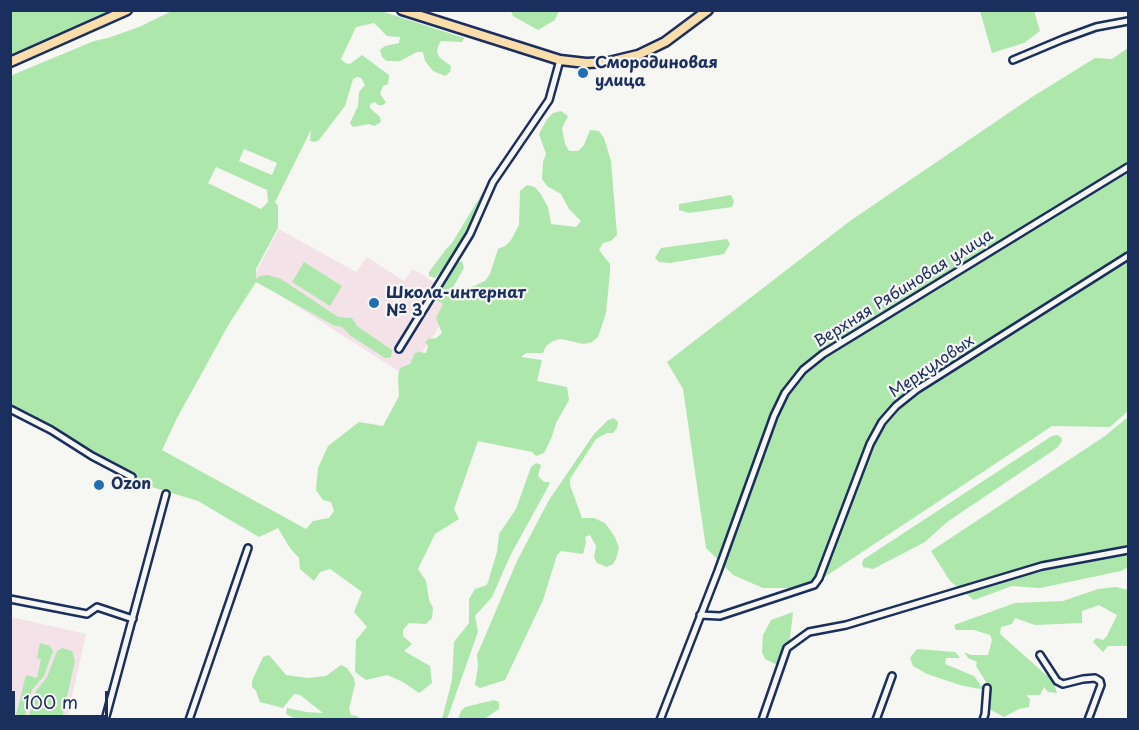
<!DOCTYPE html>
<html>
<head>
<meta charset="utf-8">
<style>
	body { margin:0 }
	#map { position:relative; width:1139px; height:730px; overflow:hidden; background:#f6f6f2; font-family:"Playpen Sans",sans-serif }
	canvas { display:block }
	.frame { position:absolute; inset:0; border:12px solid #1b2f5e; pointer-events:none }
	.scale { position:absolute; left:12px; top:691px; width:96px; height:27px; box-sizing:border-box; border:3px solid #1b2f5e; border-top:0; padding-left:8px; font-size:18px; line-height:21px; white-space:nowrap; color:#1b2f5e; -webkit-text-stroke:4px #f6f6f2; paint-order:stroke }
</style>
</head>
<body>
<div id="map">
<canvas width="1139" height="730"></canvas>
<div class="frame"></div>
<div class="scale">100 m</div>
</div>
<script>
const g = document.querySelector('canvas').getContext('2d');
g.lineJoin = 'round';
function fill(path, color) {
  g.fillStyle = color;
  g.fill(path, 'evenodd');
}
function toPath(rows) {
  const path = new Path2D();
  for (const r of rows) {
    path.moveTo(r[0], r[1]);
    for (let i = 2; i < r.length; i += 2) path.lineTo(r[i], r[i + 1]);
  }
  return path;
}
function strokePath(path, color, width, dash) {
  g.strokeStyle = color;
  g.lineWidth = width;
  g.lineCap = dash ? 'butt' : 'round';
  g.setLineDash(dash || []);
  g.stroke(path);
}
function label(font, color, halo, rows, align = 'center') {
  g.font = font + ' "Playpen Sans",sans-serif';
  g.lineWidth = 4.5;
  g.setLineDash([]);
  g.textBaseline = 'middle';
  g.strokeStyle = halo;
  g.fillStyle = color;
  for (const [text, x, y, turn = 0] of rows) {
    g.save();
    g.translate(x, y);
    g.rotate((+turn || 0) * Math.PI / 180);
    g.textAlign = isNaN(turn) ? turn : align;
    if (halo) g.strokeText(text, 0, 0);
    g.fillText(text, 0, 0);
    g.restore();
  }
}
const built = toPath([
	[279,229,356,272,367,257,404,281,413,269,459,298,406,376,253,278],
	[11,617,86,634,67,719,11,720]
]);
const green = toPath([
	[11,11,116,11,11,56],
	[172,11,381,11,464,38,462,42,441,41,438,46,437,52,440,58,451,66,450,72,445,76,433,71,425,61,423,52,417,52,400,61,387,61,382,57,380,50,385,46,399,43,400,37,387,36,374,23,356,27,341,59,345,63,350,64,362,55,389,75,388,84,383,86,380,94,386,102,383,105,378,105,375,102,370,104,370,108,380,117,381,122,374,126,369,124,353,127,350,123,358,106,359,92,365,85,361,78,357,77,353,79,345,106,319,140,315,142,310,141,311,130,275,202,278,206,278,228,256,269,256,279,260,276,268,275,281,279,338,317,352,318,357,326,392,350,391,357,385,358,351,336,342,327,333,325,256,282,229,324,177,418,162,450,306,529,313,521,329,518,334,511,331,502,323,500,316,490,318,468,328,446,359,422,383,426,399,396,398,377,400,368,410,364,415,353,419,352,426,353,428,346,425,342,428,339,436,338,442,333,436,318,443,304,436,300,435,296,454,264,462,261,464,268,452,289,452,293,456,294,485,281,490,274,498,249,505,246,511,240,519,225,520,191,527,185,535,187,540,193,548,207,551,224,576,227,581,221,569,209,561,194,547,186,542,179,543,162,546,154,539,134,547,119,553,113,561,111,568,116,562,128,565,144,569,151,578,151,584,145,590,130,599,131,604,138,611,161,617,235,611,241,603,243,599,250,610,264,610,272,606,313,598,337,592,342,584,344,561,339,553,341,546,346,543,353,526,353,521,357,542,360,537,381,567,387,569,400,556,423,551,439,544,453,536,456,532,452,478,441,454,509,459,519,435,534,418,569,426,581,429,600,433,608,432,618,426,624,409,623,403,630,403,636,412,644,404,651,430,666,432,683,419,693,403,682,387,675,366,680,355,672,356,640,367,627,354,612,362,592,330,569,320,572,314,581,300,569,299,558,290,548,278,528,259,537,198,501,132,481,49,425,11,407,10,76,94,41,108,38,139,27],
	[244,149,277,163,272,175,239,161],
	[216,167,267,190,268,202,261,209,208,183],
	[511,11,559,11,555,20,538,30,513,16],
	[980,11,1034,11,1040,31,1024,43,992,53],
	[1128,48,1128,411,1110,427,1052,426,808,588,763,588,733,575,706,548,683,389,667,362,850,221,1032,97,1095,58,1112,59],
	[483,192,485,192,466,232,443,270,435,278,429,276,429,272,447,248,452,243],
	[731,195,734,201,732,207,689,213,679,210,679,204],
	[727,239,730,244,724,254,670,263,659,262,655,258,661,248],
	[304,262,342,286,330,306,292,282],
	[1128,417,1128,567,1121,571,1040,588,1012,586,974,600,950,581,931,551,1105,436],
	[614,418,618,422,617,428,613,433,607,433,596,439,570,479,570,485,582,518,594,518,605,523,615,537,619,548,616,559,613,564,607,567,597,563,594,558,596,546,590,535,585,537,586,542,583,554,561,551,557,555,543,600,505,680,480,688,475,685,478,667,477,655,517,561,549,500,594,434,608,420],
	[1057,435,1061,437,1062,441,1057,448,947,522,925,542,873,569,863,567,862,563,864,559,1052,436],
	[536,463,541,465,538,476,544,482,550,482,548,487,510,556,492,597,475,616,478,632,447,719,442,719,452,680,454,642,469,623,469,599,475,589,487,585,497,552,499,534,516,509,531,467],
	[1116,587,1128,590,1128,646,1108,646,1103,652,1093,642,1096,638,1103,640,1107,636,1117,615,1099,605,1082,611,1082,623,1035,625,1015,618,1012,624,1001,627,1000,634,1053,681,1057,693,1048,692,1044,687,1040,695,1026,695,1030,699,1029,707,1019,709,1004,717,989,709,989,687,976,666,977,662,968,658,964,652,971,655,988,655,992,640,990,635,974,630,956,630,954,625,1015,603,1063,601,1098,589],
	[793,612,789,647,784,662,777,665,765,659,762,652,763,635,771,620],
	[40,643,50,646,53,651,44,676,32,690,24,719,15,719,26,675,37,678,41,659,37,658],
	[62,648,72,651,75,661,62,719,28,719,36,691,47,677,57,651],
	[917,649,955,652,960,658,946,658,945,664,974,676,983,688,980,689,960,685,927,674,913,666,910,658],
	[269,655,286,675,308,678,326,676,341,665,347,668,354,678,355,684,349,709,351,715,357,716,360,719,296,719,286,714,287,708,306,712,323,713,300,695,294,694,283,708,260,702,256,691,252,687,252,681,263,657],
	[494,700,499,702,499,709,484,719,458,719,461,711,465,707]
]);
const street = toPath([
	[1013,60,1063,39,1096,27,1128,21],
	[399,349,470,234,493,182,549,100,560,60],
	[10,409,51,430,92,456,132,477],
	[10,599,87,614,97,607,133,619],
	[700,615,720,616,814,585,819,578,870,444,882,422,896,406,916,390,1128,256],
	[1040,655,1057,681,1063,684,1083,679,1095,678,1100,681,1101,685,1088,720],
	[105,720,166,494],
	[189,720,248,548],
	[660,720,718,571,774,416,785,393,803,370,823,354,1128,167],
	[762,720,787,648,809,632,846,625,1042,566,1128,550],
	[876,720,892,676],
	[983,720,985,714,987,688]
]);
const primary = toPath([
	[402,10,560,60,586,63,609,62,638,55,665,42,708,10],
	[10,62,127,10]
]);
const markers = [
	[583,73,6,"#1f6fb2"],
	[374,303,6,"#1f6fb2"],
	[99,485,6,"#1f6fb2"]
];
const poiNames = [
	["Смородиновая",595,64],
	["улица",595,82],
	["Школа-интернат",386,294],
	["№ 3",386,312],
	["Ozon",111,485]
];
const streetNames = [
	["Верхняя Рябиновая улица",904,289,-32],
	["Меркуловых",932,367,-34]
];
fill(built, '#f3e3e9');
fill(green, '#ade7ac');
strokePath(street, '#1b2f5e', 10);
strokePath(primary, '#1b2f5e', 13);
strokePath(street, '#f6f6f2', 5);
strokePath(primary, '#f9deab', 8);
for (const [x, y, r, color] of markers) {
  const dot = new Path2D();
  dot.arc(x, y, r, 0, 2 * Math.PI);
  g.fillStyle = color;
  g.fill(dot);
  strokePath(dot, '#f6f6f2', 2);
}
label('bold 16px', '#1b2f5e', '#f6f6f2', poiNames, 'left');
label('16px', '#1b2f5e', '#f6f6f2', streetNames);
</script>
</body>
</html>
